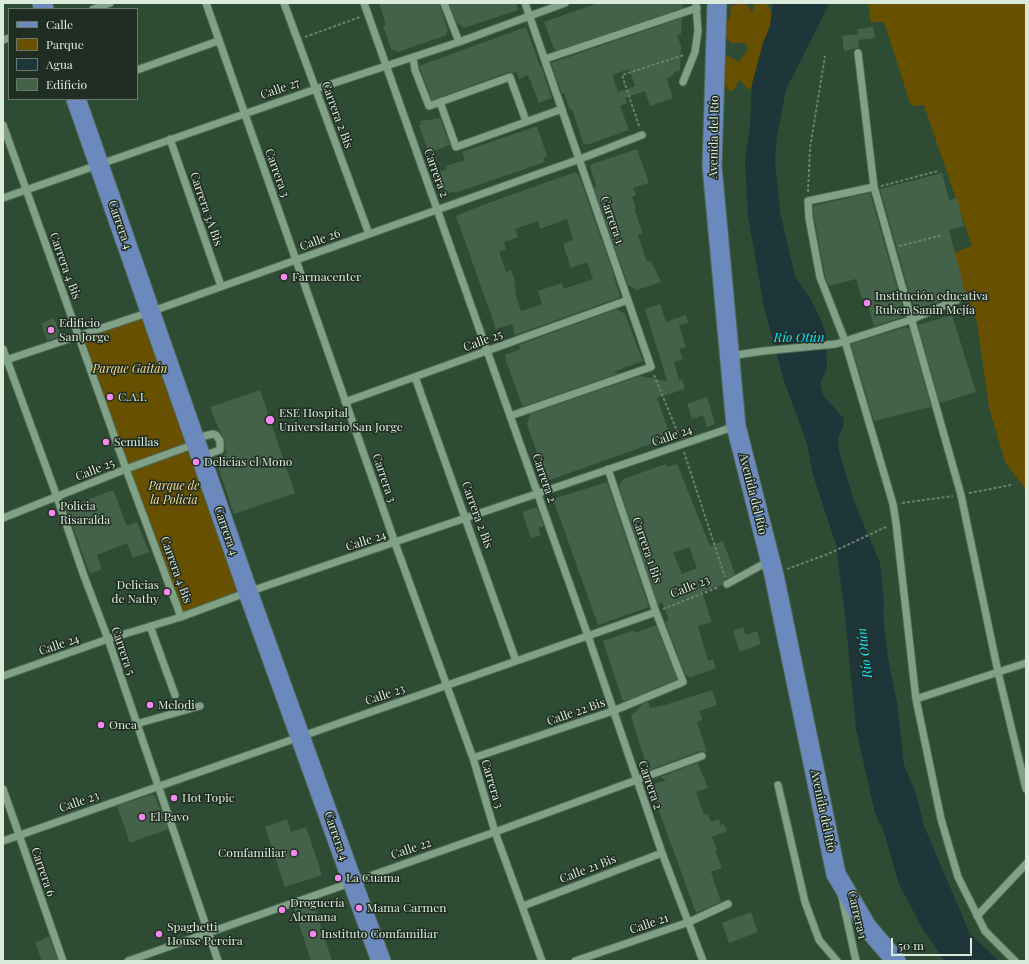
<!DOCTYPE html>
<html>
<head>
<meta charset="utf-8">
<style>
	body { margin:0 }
	#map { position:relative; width:1029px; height:964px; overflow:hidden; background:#2e4b33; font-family:"Playfair Display",serif }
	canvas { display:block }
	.frame { position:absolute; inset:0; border:4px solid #daebdc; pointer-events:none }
	.legend { position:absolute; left:8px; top:8px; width:130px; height:92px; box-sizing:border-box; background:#202d22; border:1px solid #6a796c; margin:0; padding:5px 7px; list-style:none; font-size:12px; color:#daebdc }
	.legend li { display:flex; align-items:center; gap:8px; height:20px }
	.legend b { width:20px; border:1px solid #6a796c }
	.scale { position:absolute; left:891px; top:938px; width:81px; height:18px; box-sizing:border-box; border:2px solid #daebdc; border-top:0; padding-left:5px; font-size:12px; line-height:14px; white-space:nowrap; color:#daebdc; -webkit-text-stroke:3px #202d22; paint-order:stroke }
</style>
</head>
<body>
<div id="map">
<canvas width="1029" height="964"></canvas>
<div class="frame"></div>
<ul class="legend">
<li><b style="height:5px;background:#6b89bc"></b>Calle</li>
<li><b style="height:11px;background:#675000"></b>Parque</li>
<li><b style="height:11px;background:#1e3539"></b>Agua</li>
<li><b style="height:11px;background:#446249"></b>Edificio</li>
</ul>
<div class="scale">50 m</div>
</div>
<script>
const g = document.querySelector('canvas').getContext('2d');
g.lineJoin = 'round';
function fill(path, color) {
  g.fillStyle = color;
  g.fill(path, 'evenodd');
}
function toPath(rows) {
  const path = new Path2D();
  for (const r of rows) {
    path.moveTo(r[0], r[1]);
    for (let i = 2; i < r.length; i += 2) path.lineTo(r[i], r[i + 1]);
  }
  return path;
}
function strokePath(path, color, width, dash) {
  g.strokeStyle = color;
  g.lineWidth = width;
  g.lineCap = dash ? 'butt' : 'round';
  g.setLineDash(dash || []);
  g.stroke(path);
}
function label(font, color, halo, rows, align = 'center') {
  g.font = font + ' "Playfair Display",serif';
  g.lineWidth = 3;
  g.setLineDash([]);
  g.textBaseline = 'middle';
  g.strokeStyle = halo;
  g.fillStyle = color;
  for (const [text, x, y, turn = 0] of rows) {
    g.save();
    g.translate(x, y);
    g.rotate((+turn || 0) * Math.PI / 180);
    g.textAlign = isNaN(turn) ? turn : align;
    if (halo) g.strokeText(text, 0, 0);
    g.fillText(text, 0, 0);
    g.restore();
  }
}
const green = toPath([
	[743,3,748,6,752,12,755,3,767,3,774,18,752,87,749,90,739,80,733,91,728,90,722,78,723,57,727,55,739,62,748,49,746,43,731,43,723,34,724,22,730,18,731,6],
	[868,3,1026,3,1026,490,1005,462,989,408,977,323,951,254,972,246,924,105,911,106,884,22,871,22],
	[150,312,248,592,181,617,78,336]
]);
const water = toPath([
	[773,3,830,3,786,89,777,136,775,160,780,212,795,277,810,298,821,320,826,335,827,369,820,383,823,395,844,419,843,428,838,438,839,452,855,504,880,563,884,604,883,614,888,658,897,703,904,765,916,794,924,826,970,934,999,961,944,960,922,928,899,884,884,832,875,813,856,729,846,624,836,545,813,475,807,443,784,381,764,307,748,216,745,162,750,126,752,84,763,43,770,26]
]);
const building = toPath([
	[379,3,439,3,448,31,446,32,447,35,398,52,391,49,383,26,386,25],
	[449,3,516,3,518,10,464,28,457,23],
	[598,3,641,3,642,4,647,3,683,3,683,8,555,51,544,22],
	[682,18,681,34,677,35,681,46,680,71,674,72,675,74,667,79,673,98,650,106,645,91,625,98,627,103,620,106,629,130,587,145,583,143,572,109,570,110,564,93,562,94,551,63],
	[629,69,635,86,618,92,612,75],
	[526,27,540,66,541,66,552,98,539,103,528,75,519,79,517,72,513,73,508,72,432,100,419,66],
	[873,27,875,38,858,40,858,37,859,48,844,51,842,36,858,34,857,29],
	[440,118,450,145,429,153,419,125,421,124,420,121],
	[537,126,547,156,543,158,545,162,455,193,454,191,446,194,438,172,447,169,446,166,465,160,462,152],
	[637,149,649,183,633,188,636,195,632,197,636,209,634,209,643,233,638,235,647,262,651,261,661,282,637,290,628,285,593,185,597,188,590,167,592,164],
	[575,172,579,176,615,278,614,277,620,296,618,298,515,335,512,324,496,329,456,216,483,205],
	[567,219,573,240,563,244,571,268,587,262,593,279,563,289,562,283,538,291,542,304,521,311,515,292,516,291,514,284,516,283,511,270,506,272,499,252,506,249,504,242,518,237,515,229,538,221,540,229],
	[942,173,949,200,957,198,964,226,949,230,966,295,961,297,955,295,936,303,914,309,880,189],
	[870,193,904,312,902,313,903,317,874,326,866,298,862,299,856,279,829,286,825,276,814,217,813,206],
	[660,304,666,322,686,315,688,323,679,325,686,347,679,349,683,359,674,362,679,380,682,379,685,389,657,398,670,435,669,439,662,441,662,440,550,480,546,479,527,424,530,414,640,376,667,381,645,309],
	[617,309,625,314,643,361,613,372,619,373,524,406,522,405,505,358,505,355,520,349,519,345],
	[952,315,976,392,940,403,918,325],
	[54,318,61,336,47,341,41,323],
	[906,327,907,328,909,328,931,407,874,421,851,344],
	[260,390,295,493,234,514,215,458,227,453,225,447,225,441,220,432,217,423,216,423,210,407],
	[707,397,715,424,707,427,703,415,692,419,687,404],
	[666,464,667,467,677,464,710,546,723,541,735,574,724,580,722,585,702,592,712,622,698,626,708,661,713,659,716,668,689,678,688,675,686,676,665,622,669,620,662,602,658,604,619,486,623,479],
	[689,547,697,568,682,574,673,553],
	[607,482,649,607,598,625,554,502,556,498],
	[113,490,127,526,137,522,149,552,133,558,127,543,97,555,102,569,90,574,66,508],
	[537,507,544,526,538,528,541,535,531,538,522,512],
	[656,625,677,679,625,701,622,699,603,641,634,630,635,633],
	[743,627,746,635,757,631,761,644,740,652,733,631],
	[712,690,717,705,700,711,702,720,697,722,707,752,700,751,649,770,646,769,643,759,644,758,631,716,644,703,648,702,650,708,665,705],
	[698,763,708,788,696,792,704,815,708,814,711,822,719,819,721,825,724,824,727,831,712,837,717,850,715,850,722,868,711,872,721,902,696,913,651,789,652,785,666,780,660,777],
	[152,794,155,796,168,829,130,843,117,806],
	[287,819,291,832,306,827,322,875,285,887,265,827],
	[313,901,332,961,311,961,294,908],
	[751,912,758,932,729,943,722,923],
	[49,936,58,961,42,961,35,943]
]);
const path = toPath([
	[305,37,360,17],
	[639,126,622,75,684,55],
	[881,186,938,171],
	[808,192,810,148,825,56],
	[899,246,943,235],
	[654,375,679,436],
	[684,452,725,577],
	[969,493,1011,485],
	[902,503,953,496],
	[787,569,828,554,888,526],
	[663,609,719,587]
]);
const minor = toPath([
	[206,3,395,543,473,758,495,832,542,961],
	[284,3,369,234],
	[364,3,588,636,662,853,703,961],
	[444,3,459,42],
	[93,9,110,3],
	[3,40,9,38],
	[858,53,874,187,961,495,998,672,1026,789],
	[413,58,415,70,429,106,510,77,526,121],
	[545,59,697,8],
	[137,70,218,41],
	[683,82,695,52,698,31,696,3],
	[440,102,456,147,562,109],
	[3,125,126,469,181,617],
	[170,139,221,286],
	[874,187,808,201,809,218,820,277,845,341,893,504,896,523,916,699,941,819,958,877,985,931,1015,961],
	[3,198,316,89,459,42,565,3],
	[3,349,57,497,84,576,108,639,218,961],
	[730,356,763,351,836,344,910,320,957,300],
	[3,361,150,312,580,159,642,135],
	[415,377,516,661],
	[345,402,628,300],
	[510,416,651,367,525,3],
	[196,438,213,434,216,435,220,441,220,450,200,457],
	[3,518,126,469,195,444],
	[727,584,769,561],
	[150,626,175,695],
	[3,676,108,639,181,617,248,592,736,426],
	[916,699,1026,663],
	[136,724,200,706],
	[473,758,613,711,683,682,656,612,608,469],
	[778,785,805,902,819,940,837,961],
	[3,789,63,961],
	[3,841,656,612],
	[842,897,856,961],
	[523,906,662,853],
	[977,916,1026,864],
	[128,961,495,832,702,756],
	[575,961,689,922,728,904]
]);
const major = toPath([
	[42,3,44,9],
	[717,3,712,166,736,426,774,575,836,874,867,927,896,961],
	[76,99,248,592,381,961]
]);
const markers = [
	[284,277,4,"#f589ef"],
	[867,303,4,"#f589ef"],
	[51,330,4,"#f589ef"],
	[110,397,4,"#f589ef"],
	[270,420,5,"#f589ef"],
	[106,442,4,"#f589ef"],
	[196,462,4,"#f589ef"],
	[52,513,4,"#f589ef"],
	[167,592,4,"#f589ef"],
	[150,705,4,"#f589ef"],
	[101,725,4,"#f589ef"],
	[174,798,4,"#f589ef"],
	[142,817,4,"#f589ef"],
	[294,853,4,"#f589ef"],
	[338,878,4,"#f589ef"],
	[359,908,4,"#f589ef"],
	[282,910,4,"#f589ef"],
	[159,934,4,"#f589ef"],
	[313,934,4,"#f589ef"]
];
const streetNames = [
	["Calle 27",280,89,-19],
	["Carrera 2 Bis",337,115,70],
	["Avenida del Río",714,137,-89],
	["Carrera 3",277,173,70],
	["Carrera 2",436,173,70],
	["Carrera 3A Bis",206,209,71],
	["Carrera 1",612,220,71],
	["Carrera 4",120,225,71],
	["Calle 26",320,240,-20],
	["Carrera 4 Bis",65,266,70],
	["Calle 25",483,341,-20],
	["Calle 24",672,436,-19],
	["Calle 25",95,470,-22],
	["Carrera 3",384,478,71],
	["Carrera 2",544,478,71],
	["Avenida del Río",753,494,76],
	["Carrera 2 Bis",477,515,70],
	["Carrera 4",226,531,71],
	["Calle 24",366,541,-18],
	["Carrera 1 Bis",647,550,71],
	["Carrera 4 Bis",176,570,70],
	["Calle 23",690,587,-22],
	["Calle 24",59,645,-19],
	["Carrera 5",123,651,71],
	["Calle 23",385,695,-19],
	["Calle 22 Bis",576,712,-19],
	["Carrera 3",492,784,73],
	["Carrera 2",650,785,71],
	["Calle 23",79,802,-19],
	["Avenida del Río",823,811,78],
	["Carrera 4",336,836,71],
	["Calle 22",411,849,-19],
	["Calle 21 Bis",588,869,-21],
	["Carrera 6",43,872,71],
	["Carrera 1",857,915,77],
	["Calle 21",649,924,-19]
];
const poiNames = [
	["Farmacenter",292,277],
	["Institución educativa",875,296],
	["Ruben Sanin Mejía",875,310],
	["Edificio",59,323],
	["San Jorge",59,337],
	["C.A.I.",118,397],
	["ESE Hospital",279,413],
	["Universitario San Jorge",279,427],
	["Semillas",114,442],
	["Delicias el Mono",204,462],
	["Policia",60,506],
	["Risaralda",60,520],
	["Delicias",159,585,"right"],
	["de Nathy",159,599,"right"],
	["Melodi",158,705],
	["Onca",109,725],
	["Hot Topic",182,798],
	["El Pavo",150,817],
	["Comfamiliar",286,853,"right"],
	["La Cuama",346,878],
	["Droguería",290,903],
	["Alemana",290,917],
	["Mama Carmen",367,908],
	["Spaghetti",167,927],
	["House Pereira",167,941],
	["Instituto Comfamiliar",321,934]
];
const parkNames = [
	["Parque Gaitán",130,369],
	["Parque de",174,486],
	["la Policia",174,500]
];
const waterNames = [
	["Río Otún",799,338],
	["Río Otún",865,653,-97]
];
fill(green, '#675000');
fill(water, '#1e3539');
fill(building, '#446249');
strokePath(minor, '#4f6954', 9);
strokePath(major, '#4f6954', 21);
strokePath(path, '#6a836e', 2, [3, 2]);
strokePath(minor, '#81a186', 7);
strokePath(major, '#6b89bc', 19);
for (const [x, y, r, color] of markers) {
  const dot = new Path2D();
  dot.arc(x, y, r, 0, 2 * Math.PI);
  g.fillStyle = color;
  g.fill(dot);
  strokePath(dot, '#202d22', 1.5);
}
label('12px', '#daebdc', '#202d22', streetNames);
label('12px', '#daebdc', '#202d22', poiNames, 'left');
label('italic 12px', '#fbdb89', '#202d22', parkNames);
label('italic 13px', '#13e3fc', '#202d22', waterNames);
</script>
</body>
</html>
